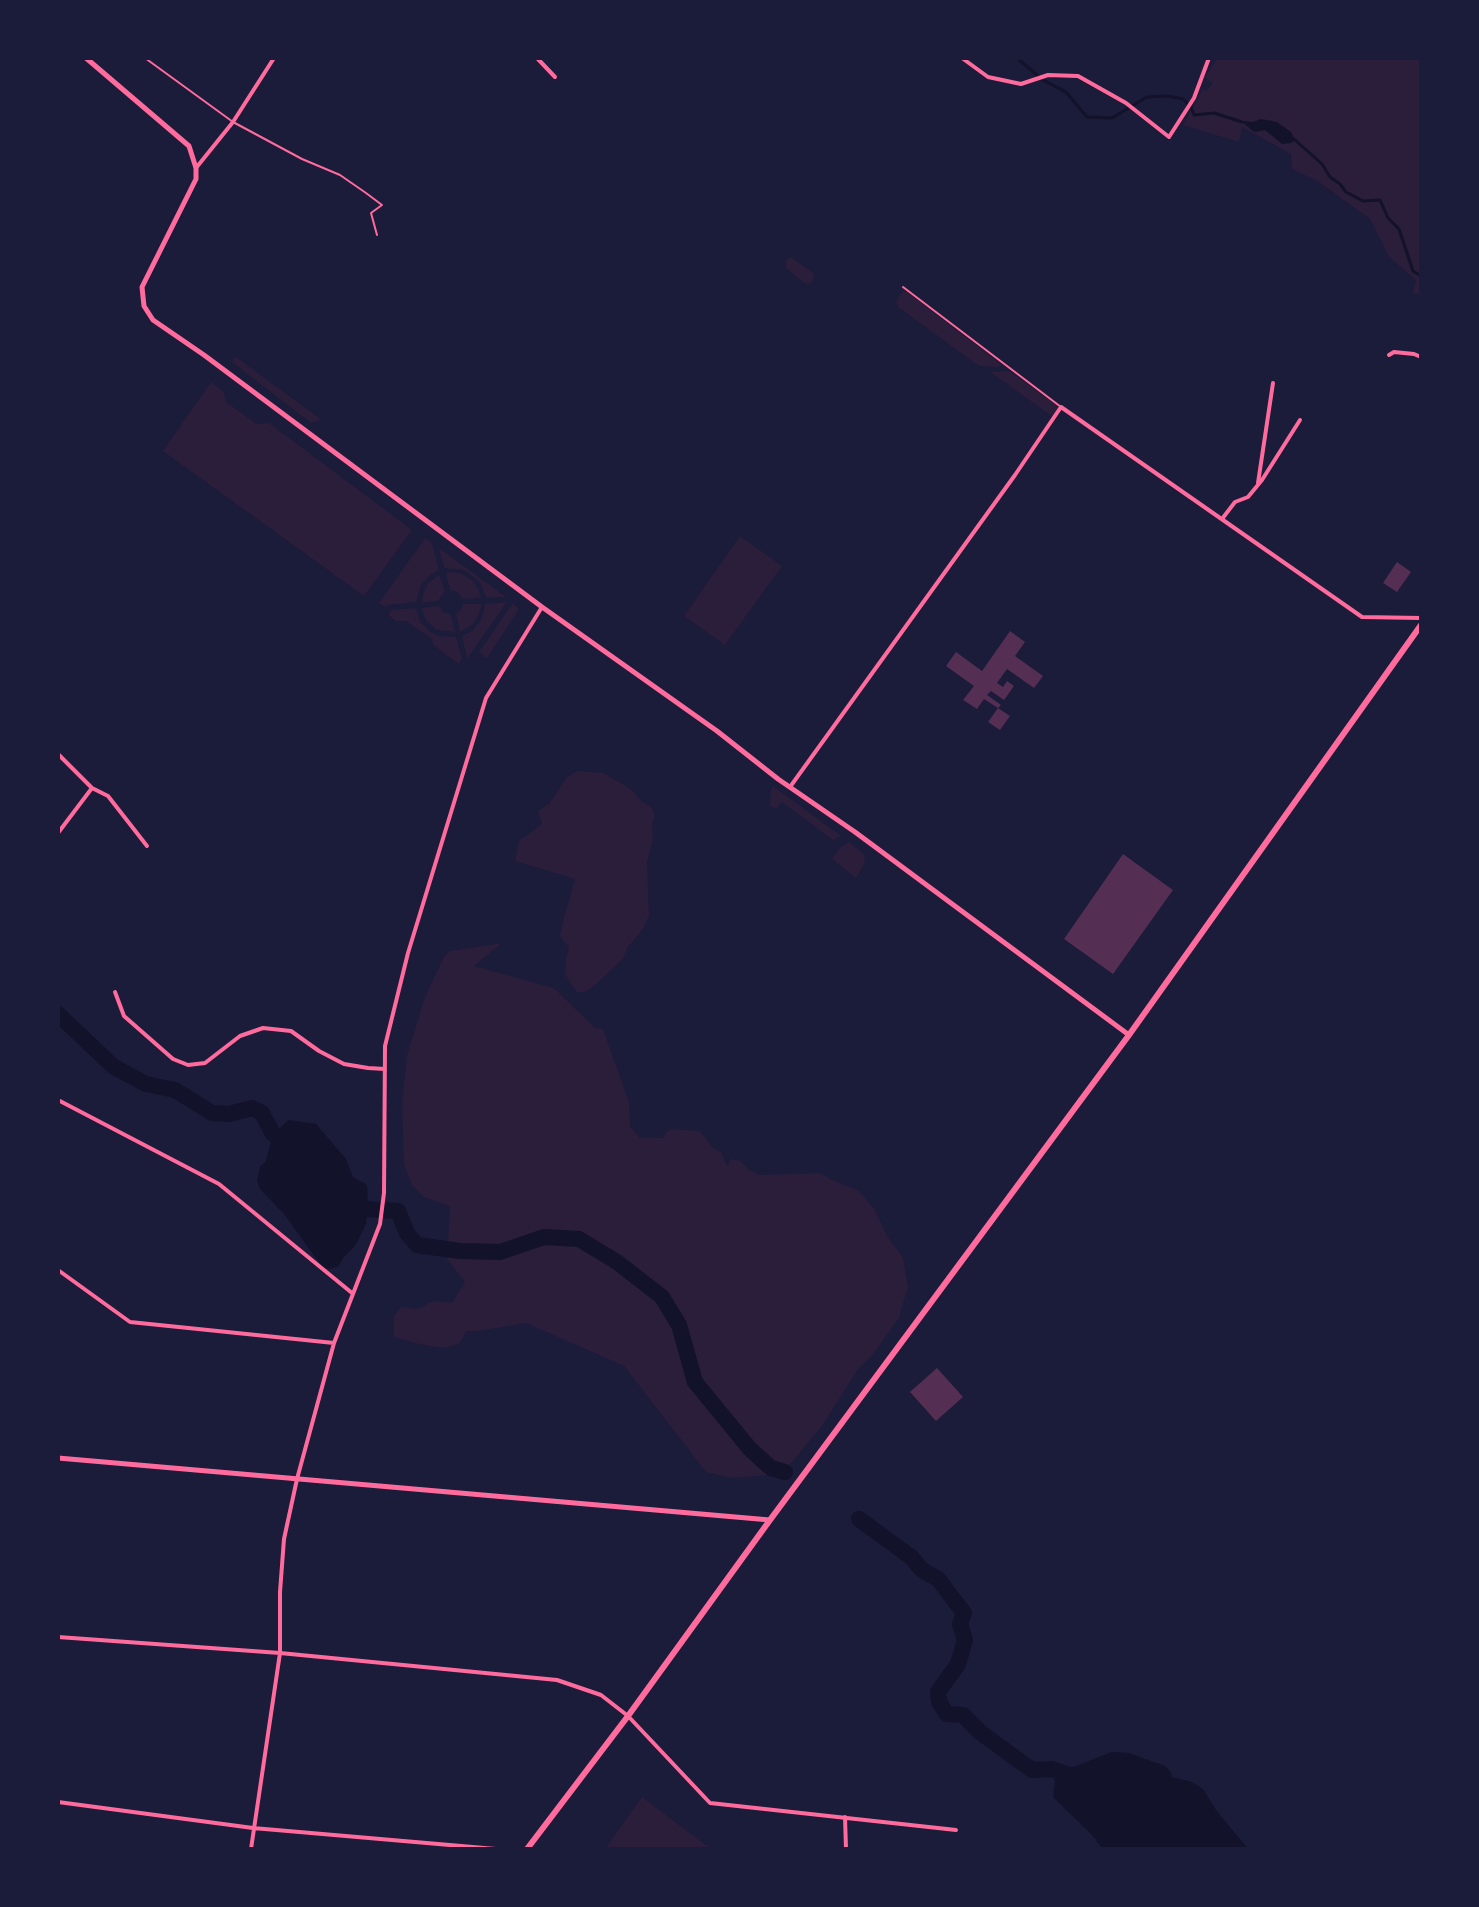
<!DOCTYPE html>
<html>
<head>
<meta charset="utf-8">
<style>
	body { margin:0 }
	#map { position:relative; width:1479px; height:1907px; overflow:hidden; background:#1b1b3a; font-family:"IBM Plex Sans",sans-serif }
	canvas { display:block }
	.frame { position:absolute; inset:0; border:60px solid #1b1b3a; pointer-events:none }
</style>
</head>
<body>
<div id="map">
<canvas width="1479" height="1907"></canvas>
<div class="frame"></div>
</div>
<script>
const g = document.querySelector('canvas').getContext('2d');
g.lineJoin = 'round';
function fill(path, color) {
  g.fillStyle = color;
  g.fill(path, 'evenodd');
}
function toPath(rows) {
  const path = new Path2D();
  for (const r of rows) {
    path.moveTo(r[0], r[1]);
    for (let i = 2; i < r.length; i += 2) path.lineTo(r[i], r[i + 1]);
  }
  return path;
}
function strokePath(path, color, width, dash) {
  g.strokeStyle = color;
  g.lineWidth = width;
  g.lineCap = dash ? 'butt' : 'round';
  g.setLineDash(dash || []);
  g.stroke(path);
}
const green = toPath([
	[1217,58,1421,58,1421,294,1413,293,1416,280,1389,257,1370,219,1319,182,1292,169,1291,154,1242,127,1239,142,1183,125,1203,89,1206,91,1213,83,1205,78],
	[791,257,812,272,814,277,812,282,809,284,803,282,786,268,786,260],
	[903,291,907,292,1002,365,998,367,979,366,898,307,896,302],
	[236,357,322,420,311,423,232,362],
	[1009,371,1058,406,1053,417,990,372],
	[211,382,224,392,226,402,257,424,269,423,412,530,364,596,163,451],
	[740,536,782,566,725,645,684,616],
	[425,538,432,543,439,570,430,575,421,585,416,602,388,605,385,607,379,603],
	[439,548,506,597,486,598,480,583,471,575,463,570,444,568],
	[451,572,460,573,472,580,478,589,481,598,463,599,458,592,450,590,446,573],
	[439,575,445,591,438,601,421,603,427,584],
	[507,602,467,659,462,636,471,632,481,620,485,604],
	[513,603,519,609,487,658,479,652],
	[463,604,481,604,481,607,478,616,472,625,460,632,456,613,461,610],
	[439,606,443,612,451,615,455,632,437,630,426,620,421,608],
	[416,608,420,621,429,631,439,636,456,637,462,658,459,664,433,645,432,639,406,621,396,621,388,615,391,610],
	[577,771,603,773,631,789,641,801,652,808,655,816,652,823,653,839,647,862,649,915,643,929,627,948,624,958,594,986,585,992,577,992,565,974,566,959,569,948,560,936,563,921,575,879,515,861,519,841,542,824,538,811,549,804,566,778],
	[773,786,841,836,833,840,782,802,776,809,770,806,771,789],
	[849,842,865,855,864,865,856,878,832,859,841,847],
	[502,943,474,966,554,988,595,1028,603,1029,629,1102,630,1126,640,1138,663,1138,666,1132,672,1129,700,1131,713,1148,721,1152,727,1166,731,1159,740,1161,748,1169,760,1175,821,1173,830,1179,859,1191,875,1210,887,1236,903,1258,908,1287,899,1318,871,1357,858,1369,822,1426,782,1474,732,1478,706,1472,624,1366,526,1323,478,1331,467,1331,459,1344,443,1348,419,1344,394,1337,394,1316,401,1307,418,1309,433,1301,452,1303,465,1282,447,1259,450,1206,424,1197,412,1185,404,1165,402,1103,407,1055,425,997,444,957,450,951],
	[642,1797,711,1849,712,1849,605,1849]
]);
const water = toPath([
	[1261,119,1277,122,1291,132,1295,140,1291,143,1282,144,1265,130,1254,132,1241,121,1253,122],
	[289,1120,316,1124,346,1159,353,1177,367,1185,368,1204,366,1224,355,1246,343,1258,339,1266,330,1269,323,1268,284,1214,260,1189,257,1181,260,1167,266,1161,273,1134],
	[1112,1752,1129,1753,1165,1766,1171,1772,1172,1777,1192,1782,1203,1789,1216,1810,1248,1849,1103,1849,1091,1834,1053,1797,1055,1781,1052,1769,1068,1769]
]);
const stream = toPath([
	[1017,58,1043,80,1066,92,1087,117,1112,118,1147,97,1167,96,1183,99,1191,107,1194,115,1214,113,1242,122],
	[1294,139,1322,164,1330,177,1340,184,1346,192,1363,201,1380,200,1388,218,1399,229,1413,271,1421,276]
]);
const river = toPath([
	[58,1014,114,1067,146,1084,175,1090,212,1113,229,1114,252,1108,262,1113,273,1134,290,1147],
	[352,1197,366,1209,398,1211,407,1233,417,1245,460,1251,500,1252,544,1237,579,1239,617,1262,662,1297,679,1325,695,1382,750,1449,771,1468,785,1472],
	[859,1519,911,1557,922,1570,938,1579,964,1613,960,1624,965,1640,958,1664,938,1692,939,1702,947,1714,963,1715,981,1733,1032,1770,1052,1769,1070,1775]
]);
const building = toPath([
	[1397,562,1411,572,1397,592,1383,583],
	[1010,631,1025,642,1015,656,1043,676,1034,688,1007,669,997,683,1003,687,1007,681,1014,686,1004,700,991,691,987,695,1001,705,998,708,1010,716,1000,730,988,722,998,708,984,699,977,709,963,700,974,686,946,666,956,652,982,671],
	[1123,854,1173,890,1113,974,1064,939],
	[937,1368,963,1397,936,1421,910,1392]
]);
const service = toPath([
	[145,58,233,122,302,159,340,175,366,193,382,205,371,213,377,235],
	[903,287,1061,407]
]);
const minor = toPath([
	[537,58,555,77],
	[962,58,988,77,1021,84,1048,75,1078,76,1126,103,1169,137,1194,98,1209,58],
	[196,168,233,122,274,58],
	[1389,355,1394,352,1414,354,1421,357],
	[1258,483,1273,383],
	[1222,519,1235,502,1248,497,1262,480,1300,420],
	[58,754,92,788,108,796,147,846],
	[790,787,1015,475,1061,407,1362,617,1421,618],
	[58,833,92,788],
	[115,992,124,1016,173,1059,188,1065,205,1063,240,1036,263,1028,291,1031,319,1051,344,1064,368,1068,385,1069],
	[58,1100,219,1184,352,1293],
	[58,1270,130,1322,334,1343],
	[58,1637,280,1653,557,1680,601,1695,628,1716,710,1803,956,1830],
	[58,1802,253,1828,496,1849],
	[845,1817,846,1849],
	[251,1849,280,1653,280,1592,284,1539,297,1479,334,1343,380,1224,384,1193,385,1046,408,953,486,698,542,607]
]);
const tertiary = toPath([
	[86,58,189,146,196,168,196,179,142,287,144,306,153,320,204,355,542,607,717,731,778,779,855,832,1129,1035],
	[58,1458,770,1520]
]);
const primary = toPath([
	[527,1849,628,1716,770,1520,1129,1035,1421,625]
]);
fill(green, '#2a1e3b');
fill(water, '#12122b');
strokePath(stream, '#12122b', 3);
strokePath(river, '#12122b', 16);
fill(building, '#542f53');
strokePath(service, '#ff6b9d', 2);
strokePath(minor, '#ff6b9d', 4);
strokePath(tertiary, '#ff6b9d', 5);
strokePath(primary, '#ff6b9d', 6);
</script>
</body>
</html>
